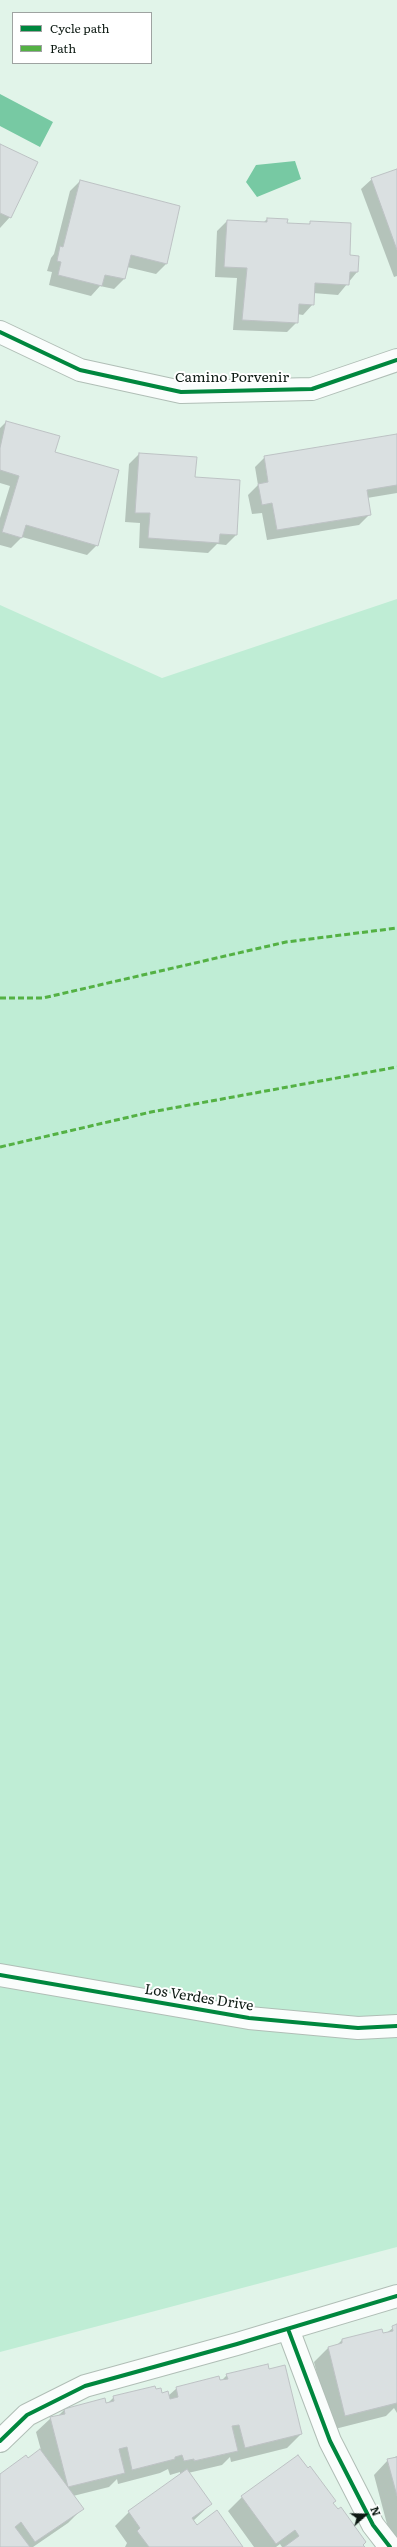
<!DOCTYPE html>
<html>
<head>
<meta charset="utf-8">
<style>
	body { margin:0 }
	#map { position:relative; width:397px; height:2547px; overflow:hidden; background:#e1f4e9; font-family:Literata,serif }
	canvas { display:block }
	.legend { position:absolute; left:12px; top:12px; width:140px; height:52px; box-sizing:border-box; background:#fff; border:1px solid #9ea3a1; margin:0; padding:5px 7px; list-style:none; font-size:12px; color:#0d1a13 }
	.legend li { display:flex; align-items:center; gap:8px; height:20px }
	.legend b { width:20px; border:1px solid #9ea3a1 }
	.north { position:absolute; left:345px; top:2495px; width:40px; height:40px; -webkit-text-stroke:3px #fff; paint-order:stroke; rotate:70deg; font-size:11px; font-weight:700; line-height:16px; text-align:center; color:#0d1a13 }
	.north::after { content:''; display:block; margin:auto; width:14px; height:18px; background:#0d1a13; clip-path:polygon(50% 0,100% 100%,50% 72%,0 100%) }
</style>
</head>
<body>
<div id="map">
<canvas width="397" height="2547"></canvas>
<ul class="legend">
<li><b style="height:5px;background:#00873e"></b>Cycle path</li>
<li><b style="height:5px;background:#54b144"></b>Path</li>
</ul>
<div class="north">N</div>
</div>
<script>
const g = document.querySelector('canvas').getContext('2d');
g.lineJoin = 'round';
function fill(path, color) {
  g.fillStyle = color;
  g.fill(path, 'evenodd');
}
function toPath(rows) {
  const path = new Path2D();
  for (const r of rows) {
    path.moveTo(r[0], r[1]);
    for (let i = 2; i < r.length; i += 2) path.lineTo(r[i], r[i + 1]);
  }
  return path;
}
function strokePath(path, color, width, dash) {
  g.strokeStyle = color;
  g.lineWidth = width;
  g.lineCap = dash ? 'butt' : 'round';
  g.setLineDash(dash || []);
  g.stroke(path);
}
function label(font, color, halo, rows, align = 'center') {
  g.font = font + ' Literata,serif';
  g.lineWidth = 4;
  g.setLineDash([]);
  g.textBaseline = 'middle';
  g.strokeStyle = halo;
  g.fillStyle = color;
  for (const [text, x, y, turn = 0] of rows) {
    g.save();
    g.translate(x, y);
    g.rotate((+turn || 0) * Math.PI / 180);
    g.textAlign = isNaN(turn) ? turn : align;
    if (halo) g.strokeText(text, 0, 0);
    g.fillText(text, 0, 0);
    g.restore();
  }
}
const green = toPath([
	[397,599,397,2247,0,2352,0,605,162,678]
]);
const water = toPath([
	[0,94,53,122,40,147,0,126],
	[295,161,301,179,257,197,246,182,256,165]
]);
const shadow = toPath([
	[0,145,10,217,0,228],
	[397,170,397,276,394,277,361,189,372,179],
	[80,181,179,207,166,264,156,274,127,267,124,279,114,289,100,286,91,296,49,285,52,272,47,271,51,258,54,254,70,191],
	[267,219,286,224,308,225,311,222,349,256,357,272,338,295,313,293,313,304,303,315,297,314,297,322,287,332,233,330,237,278,215,277,217,231,227,221,263,223],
	[6,422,54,453,97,545,87,555,22,537,11,548,0,545,0,518,10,486,0,483,0,428],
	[397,435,397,493,367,498,370,514,359,525,267,540,262,513,252,514,248,495,258,485,255,467,265,457],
	[139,454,194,478,236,535,226,545,217,544,208,553,139,548,140,523,125,522,129,464],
	[397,2325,397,2413,394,2408,386,2416,331,2430,314,2362,328,2348,336,2346,342,2340,385,2334],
	[269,2370,301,2434,287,2448,231,2462,230,2457,222,2465,188,2473,211,2504,193,2521,197,2526,242,2547,125,2547,127,2543,115,2526,129,2512,180,2475,180,2472,170,2475,168,2469,160,2473,118,2484,117,2479,109,2487,73,2496,82,2509,68,2523,33,2547,0,2547,0,2475,41,2450,36,2432,51,2418,58,2416,64,2410,105,2399,106,2404,108,2403,114,2397,156,2390,168,2396,177,2388,221,2381,227,2375],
	[397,2456,397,2542,392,2543,374,2475,388,2460],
	[242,2497,332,2503,364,2547,282,2547,280,2544,276,2547,254,2547,228,2511]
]);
const building = toPath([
	[0,144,38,162,11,218,0,213,0,144],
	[397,169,397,250,371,178,397,169],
	[80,180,180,206,167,264,131,255,125,279,105,275,102,286,58,275,61,262,57,261,60,246,63,247,80,180],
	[267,218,288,219,287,223,310,224,310,221,351,223,350,255,359,256,358,272,350,272,349,285,315,283,314,305,299,304,298,323,242,320,247,268,224,267,227,220,267,222,267,218],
	[6,421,60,436,55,452,119,470,98,546,26,525,22,538,2,532,19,476,0,470,0,448,6,421],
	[397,434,397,485,367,490,371,515,277,530,272,503,262,505,258,484,268,482,264,456,397,434],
	[139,453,197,457,195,477,240,480,237,535,220,534,219,543,148,538,150,513,135,513,139,453],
	[397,2324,397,2403,345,2416,328,2347,342,2343,342,2339,382,2329,383,2333,393,2331,392,2326,397,2324],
	[268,2364,269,2369,285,2365,302,2434,245,2448,239,2425,232,2426,238,2451,194,2461,194,2459,184,2461,182,2455,175,2457,175,2459,132,2470,127,2447,119,2449,125,2473,68,2487,50,2417,65,2414,64,2409,105,2398,106,2403,114,2401,113,2396,155,2386,156,2389,161,2388,162,2393,168,2391,170,2399,178,2397,176,2387,219,2376,220,2380,228,2379,226,2374,268,2364],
	[40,2449,84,2509,35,2542,21,2522,15,2527,30,2547,0,2547,0,2474,26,2455,28,2458,40,2449],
	[298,2455,308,2468,310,2466,336,2501,333,2503,338,2509,341,2507,366,2542,363,2545,365,2547,284,2547,299,2536,295,2530,276,2544,241,2496,298,2455],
	[397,2457,397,2496,387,2459,397,2457],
	[187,2469,212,2504,192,2518,197,2525,217,2510,243,2547,149,2547,137,2531,140,2528,128,2511,187,2469]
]);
const minor = toPath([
	[0,332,80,370,181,392,312,389,397,360],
	[0,1975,249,2018,358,2028,397,2026],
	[288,2329,330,2441,373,2525,390,2547],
	[0,2441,27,2415,85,2386,237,2344,397,2296]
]);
const quiet = toPath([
	[0,998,43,998,286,942,397,928],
	[0,1147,151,1112,397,1067]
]);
const cycleway = toPath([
	[0,332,80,370,181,392,312,389,397,360],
	[0,1975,249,2018,358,2028,397,2026],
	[288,2329,330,2441,373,2525,390,2547],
	[0,2441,27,2415,85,2386,237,2344,397,2296]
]);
const streetNames = [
	["Camino Porvenir",232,378],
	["Los Verdes Drive",199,1998,9]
];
fill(green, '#bfedd5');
fill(water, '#77c9a3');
fill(shadow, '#0003');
fill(building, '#dae0e1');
strokePath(building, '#bdc2c4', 1);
strokePath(minor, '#b0beb6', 24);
strokePath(minor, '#fafdfc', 22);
strokePath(quiet, '#54b144', 3, [6, 3]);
strokePath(cycleway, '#00873e', 4);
label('14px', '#0d1a13', '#fff', streetNames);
</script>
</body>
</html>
